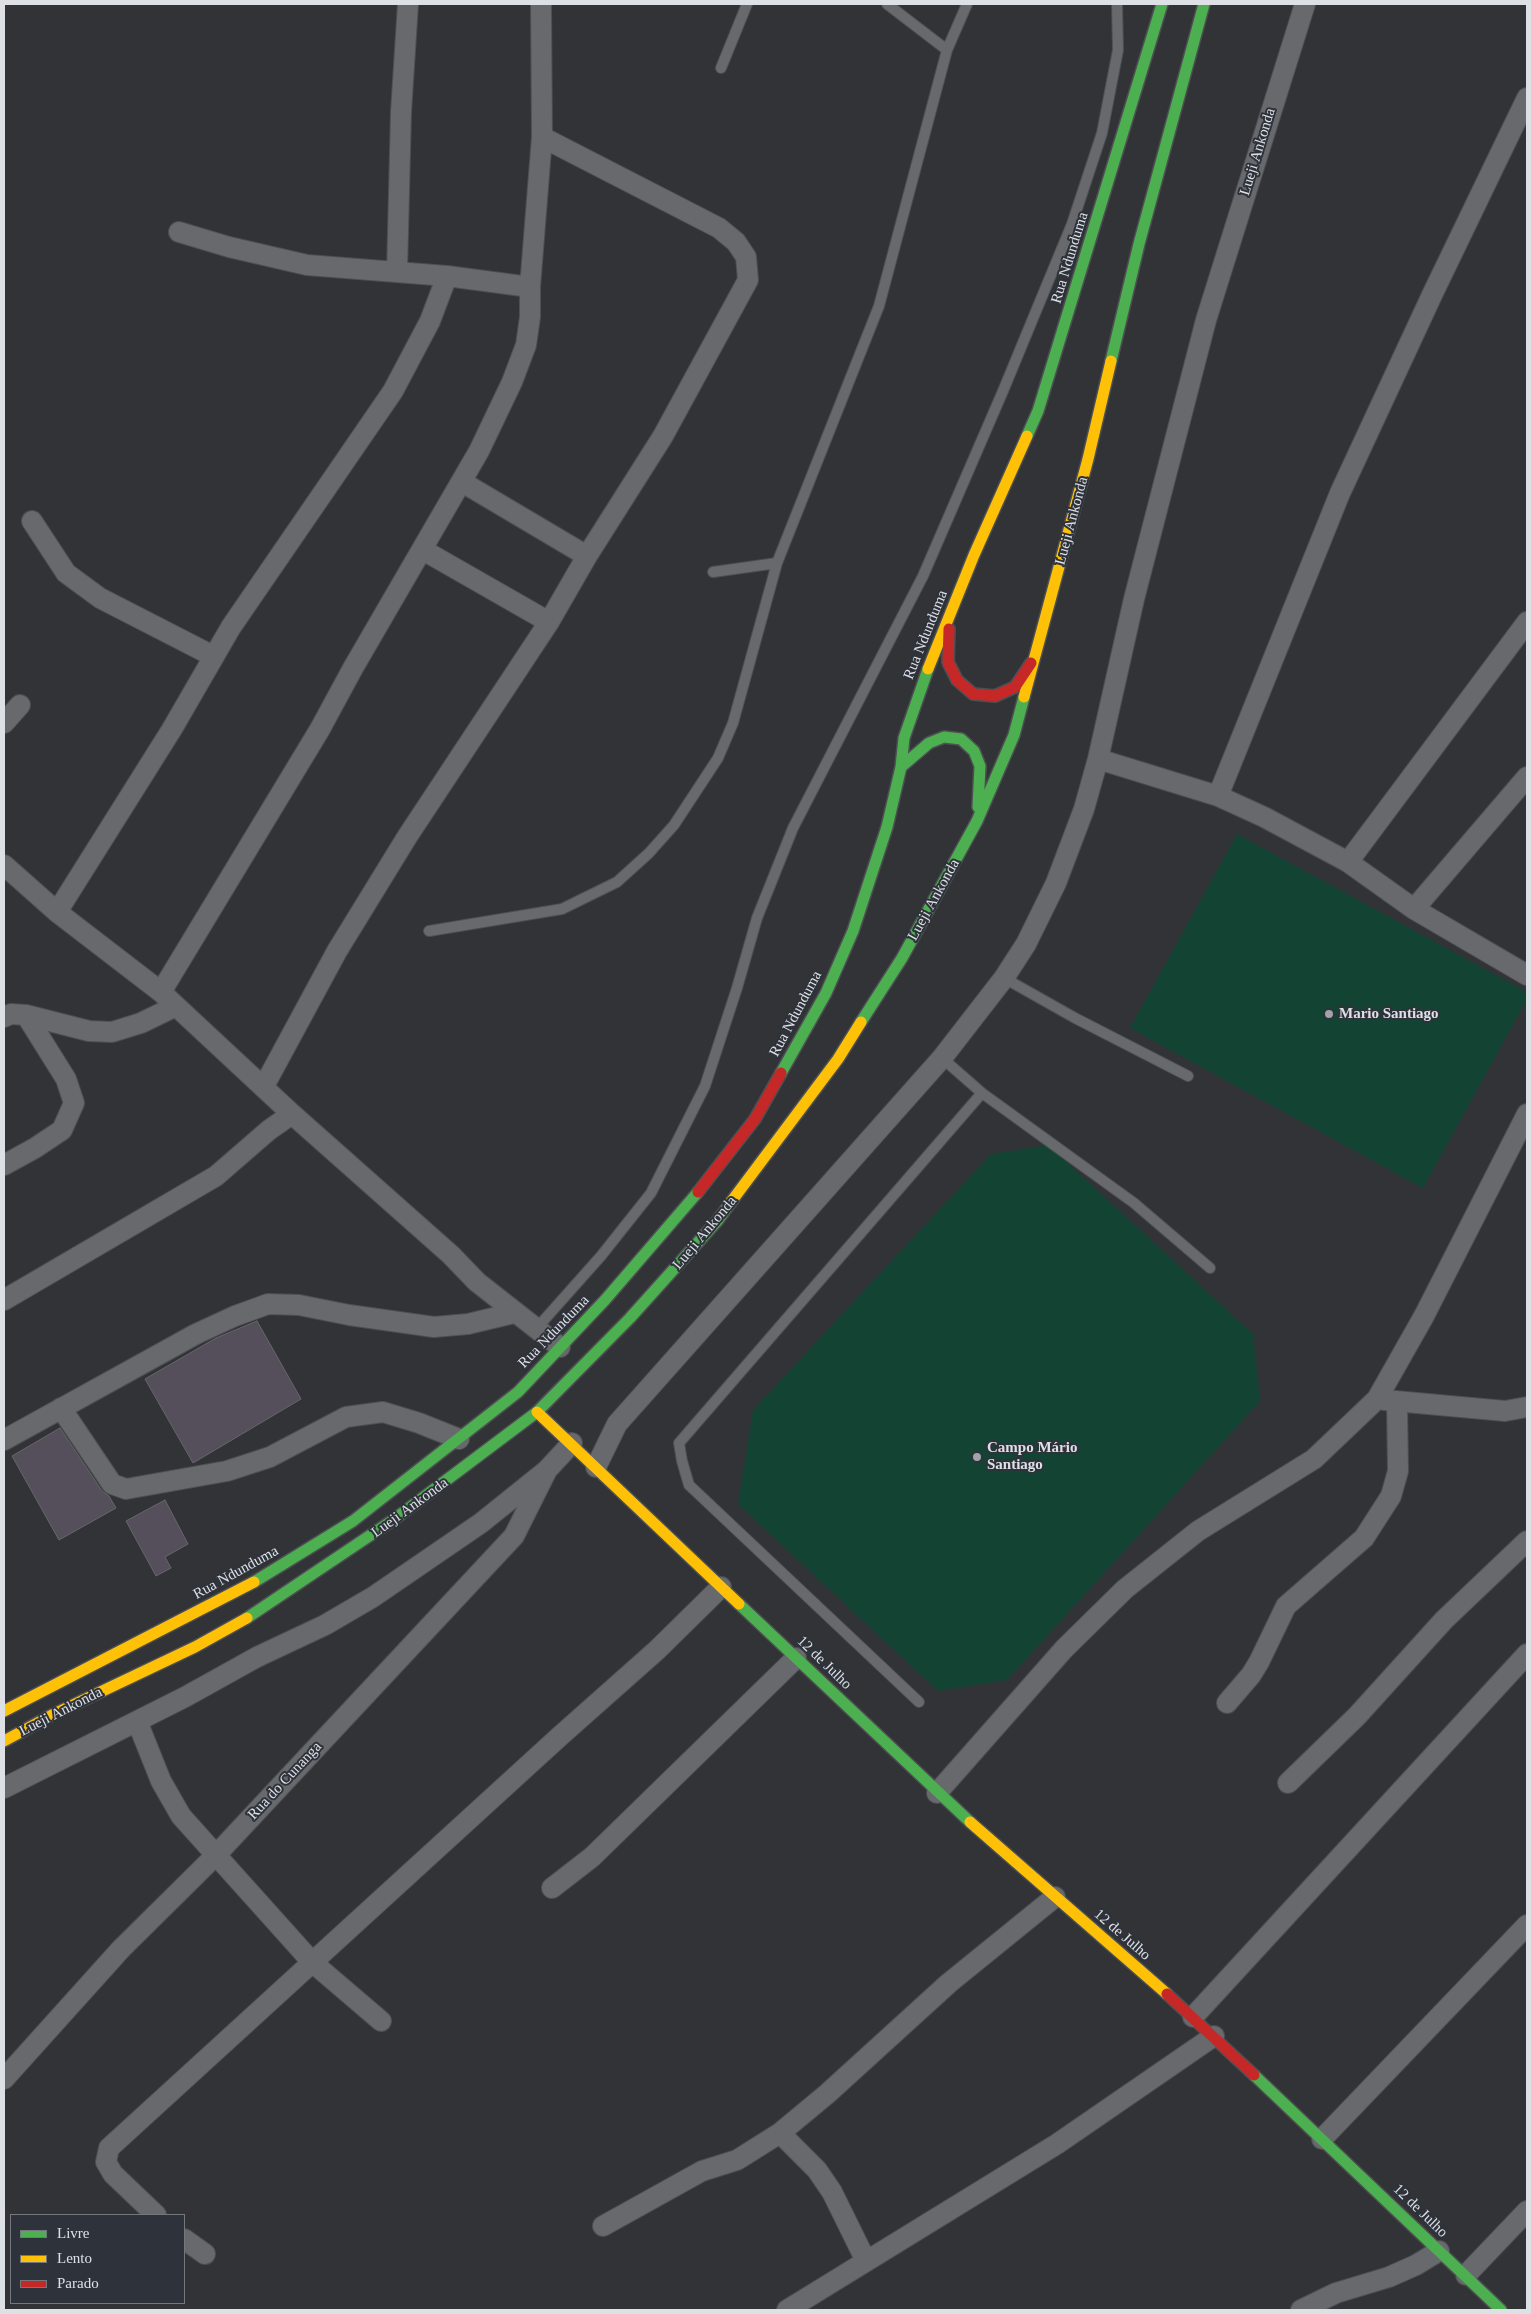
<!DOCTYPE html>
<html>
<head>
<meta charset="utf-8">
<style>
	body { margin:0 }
	#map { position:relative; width:1531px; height:2314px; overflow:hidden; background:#313337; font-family:Georgia,serif }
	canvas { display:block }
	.frame { position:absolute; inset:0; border:5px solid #dde0e5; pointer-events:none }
	.legend { position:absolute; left:10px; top:2214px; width:175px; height:90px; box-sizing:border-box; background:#2e323a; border:1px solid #74787e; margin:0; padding:6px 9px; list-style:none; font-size:15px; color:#dde0e5 }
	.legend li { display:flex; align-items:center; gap:10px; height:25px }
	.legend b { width:25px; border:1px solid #74787e }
</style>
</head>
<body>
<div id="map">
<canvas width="1531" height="2314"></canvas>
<div class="frame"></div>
<ul class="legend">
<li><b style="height:6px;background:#4caf50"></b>Livre</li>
<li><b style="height:6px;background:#ffc107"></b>Lento</li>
<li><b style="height:6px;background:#c62828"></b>Parado</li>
</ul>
</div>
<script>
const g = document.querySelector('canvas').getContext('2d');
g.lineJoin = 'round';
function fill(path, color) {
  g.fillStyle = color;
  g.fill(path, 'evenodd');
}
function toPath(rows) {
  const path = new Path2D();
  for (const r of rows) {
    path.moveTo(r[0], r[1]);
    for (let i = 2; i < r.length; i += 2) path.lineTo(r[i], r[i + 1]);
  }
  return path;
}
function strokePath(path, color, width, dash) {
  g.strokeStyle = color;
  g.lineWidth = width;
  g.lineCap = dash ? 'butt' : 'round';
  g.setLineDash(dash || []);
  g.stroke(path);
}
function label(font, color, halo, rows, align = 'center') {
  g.font = font + ' Georgia,serif';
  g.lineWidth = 4;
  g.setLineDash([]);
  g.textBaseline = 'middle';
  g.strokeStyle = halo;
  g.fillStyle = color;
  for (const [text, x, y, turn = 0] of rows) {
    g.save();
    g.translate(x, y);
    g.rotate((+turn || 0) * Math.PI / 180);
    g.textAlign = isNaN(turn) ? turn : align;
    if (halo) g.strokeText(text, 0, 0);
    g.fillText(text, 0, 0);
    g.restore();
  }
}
const green = toPath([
	[1237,834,1527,992,1527,999,1423,1188,1130,1028],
	[1048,1145,1253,1334,1260,1401,1007,1680,938,1691,738,1504,753,1410,991,1154]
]);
const building = toPath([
	[257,1321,301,1399,193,1463,145,1379,216,1338,257,1321],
	[60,1428,102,1491,109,1496,116,1508,59,1540,12,1456,60,1428],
	[165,1500,188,1544,165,1557,171,1568,156,1576,126,1521,165,1500]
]);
const lane = toPath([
	[887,4,947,50],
	[721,68,747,4],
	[713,572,777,563],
	[429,931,562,909,617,882,649,853,674,825,718,758,733,723,777,563,879,306,947,50,967,4],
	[1004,978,1075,1018,1188,1076],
	[942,1058,982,1093,1134,1203,1210,1268],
	[536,1329,601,1256,651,1193,705,1086,737,988,757,918,793,828,923,576,1003,391,1072,224,1102,133,1118,50,1117,4],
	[919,1702,689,1485,682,1461,679,1443,982,1093]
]);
const street = toPath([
	[179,232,229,247,307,265,447,276,530,287],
	[397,272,401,112,408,4],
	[462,482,587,556],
	[32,521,66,573,100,598,213,656],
	[423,550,549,622],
	[4,723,20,705],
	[1098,759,1218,796,1264,817,1348,862,1414,909,1527,975],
	[1218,796,1340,493,1432,295,1527,98],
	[1348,862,1527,622],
	[4,865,57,912,161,992,292,1114,451,1255,477,1282,560,1347],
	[1414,909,1527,777],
	[57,912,172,729,231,627,393,391,430,321,447,276],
	[161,992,320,729,353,668,479,451,512,382,526,345,530,317,530,287,542,137,541,4],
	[4,1017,11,1014,26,1015,89,1031,112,1032,141,1023,176,1006],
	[264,1086,337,951,407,837,549,622,587,556,663,436,748,280,746,257,736,242,719,228,542,137],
	[4,1165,35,1148,62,1130,74,1103,66,1079,26,1015],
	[4,1300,216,1176,269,1130,292,1114],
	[1384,1400,1505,1411,1527,1407],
	[61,1408,112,1484,126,1489,227,1471,270,1457,346,1417,383,1412,419,1423,459,1439],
	[4,1440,196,1334,235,1316,268,1304,299,1305,349,1315,434,1327,468,1324,514,1313],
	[596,1467,617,1424,942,1058,1004,978,1026,944,1056,883,1084,809,1098,759,1134,599,1206,320,1305,4],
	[1227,1703,1251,1675,1259,1662,1286,1606,1364,1538,1391,1496,1398,1471,1397,1403],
	[137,1721,161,1781,181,1816,312,1962,381,2021],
	[1288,1783,1357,1716,1444,1620,1527,1541],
	[4,1788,185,1697,257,1657,325,1625,373,1597,481,1523,547,1470,572,1443],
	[937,1793,1064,1649,1125,1589,1198,1531,1314,1459,1377,1399,1424,1316,1527,1114],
	[552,1888,592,1857,796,1658],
	[1193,2017,1527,1654],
	[4,2079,121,1949,216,1855,514,1536,547,1470],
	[780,2133,817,2170,832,2192,866,2261],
	[1322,2139,1527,1925],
	[156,2215,113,2174,106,2162,109,2148,559,1737,657,1650,721,1587],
	[603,2226,702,2171,737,2160,780,2133,827,2094,949,1983,1055,1897],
	[184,2239,205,2254],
	[1466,2275,1527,2211],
	[787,2310,1057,2144,1214,2036],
	[1301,2310,1336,2293,1389,2277,1416,2265,1439,2251]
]);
const fast = toPath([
	[1111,361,1139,244,1204,4],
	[1027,436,1038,411,1162,4],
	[901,767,929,743,944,737,961,739,974,751,980,766,978,807],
	[861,1022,902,958,977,821,1014,735,1024,697],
	[781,1073,826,993,853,931,887,827,901,767,904,738,928,669],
	[254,1582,353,1521,518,1392,605,1300,698,1192],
	[739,1604,970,1822],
	[247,1618,396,1518,537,1412,630,1318,718,1220,731,1202],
	[1254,2075,1501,2310]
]);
const slow = toPath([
	[928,669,974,555,1027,436],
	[1024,697,1088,459,1111,361],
	[731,1202,838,1059,861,1022],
	[537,1412,739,1604],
	[4,1711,254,1582],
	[4,1741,52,1715,195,1647,247,1618],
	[970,1822,1167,1994]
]);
const jam = toPath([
	[949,629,948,662,957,680,973,694,995,696,1015,687,1031,663],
	[698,1192,755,1119,781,1073],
	[1167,1994,1254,2075]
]);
const markers = [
	[1329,1014,5,"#a1a3a8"],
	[977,1457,5,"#a1a3a8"]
];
const streetNames = [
	["Lueji Ankonda",1258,152,-73],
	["Rua Ndunduma",1070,258,-73],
	["Lueji Ankonda",1072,521,-75],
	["Rua Ndunduma",926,635,-68],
	["Lueji Ankonda",934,900,-61],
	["Rua Ndunduma",796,1014,-62],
	["Lueji Ankonda",705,1233,-50],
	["Rua Ndunduma",554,1332,-46],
	["Lueji Ankonda",410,1508,-36],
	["Rua Ndunduma",236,1573,-29],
	["12 de Julho",824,1663,44],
	["Lueji Ankonda",61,1712,-27],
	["Rua do Cunanga",285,1781,-47],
	["12 de Julho",1122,1935,41],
	["12 de Julho",1420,2211,44]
];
const poiNames = [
	["Mario Santiago",1339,1014],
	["Campo Mário",987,1448],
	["Santiago",987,1465]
];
fill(green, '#134433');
fill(building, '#554e5b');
strokePath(building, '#67676b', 1);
strokePath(lane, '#4d4f52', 12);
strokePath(street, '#4d4f52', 22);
strokePath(fast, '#4d4f52', 14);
strokePath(slow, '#4d4f52', 14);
strokePath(jam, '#4d4f52', 14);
strokePath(lane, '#68696d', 10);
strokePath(street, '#68696d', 20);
strokePath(fast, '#4caf50', 11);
strokePath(slow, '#ffc107', 11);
strokePath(jam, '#c62828', 11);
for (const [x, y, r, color] of markers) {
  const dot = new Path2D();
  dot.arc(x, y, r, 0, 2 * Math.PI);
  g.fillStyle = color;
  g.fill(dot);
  strokePath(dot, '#2e323a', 2);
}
label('15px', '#dde0e5', '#2e323a', streetNames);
label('bold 15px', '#dde0e5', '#2e323a', poiNames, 'left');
</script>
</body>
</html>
